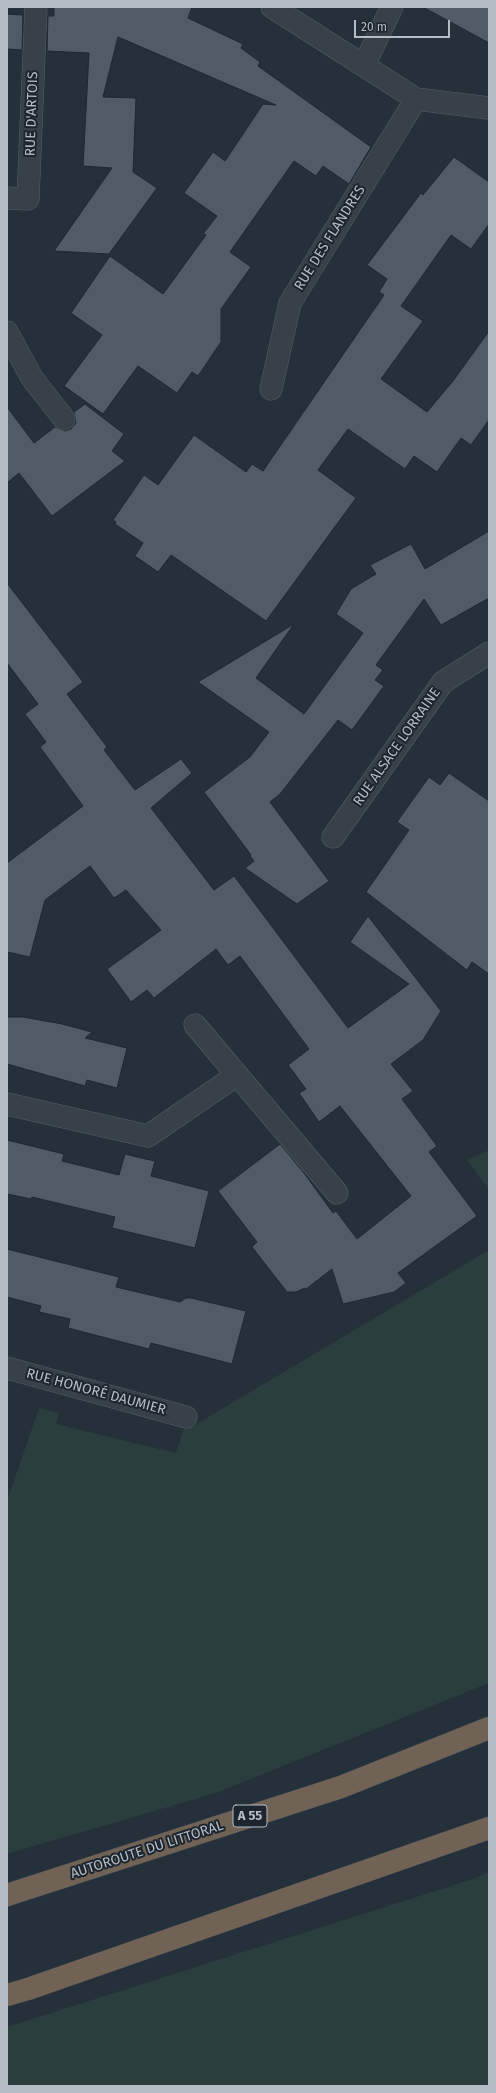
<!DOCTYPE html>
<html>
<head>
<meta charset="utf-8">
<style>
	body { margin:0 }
	#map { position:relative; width:496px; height:2093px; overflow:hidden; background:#25303a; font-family:"Fira Sans",sans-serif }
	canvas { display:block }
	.frame { position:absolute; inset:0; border:8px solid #b4bcc6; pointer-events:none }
	.scale { position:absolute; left:354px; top:20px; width:96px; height:18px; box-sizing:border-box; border:2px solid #b4bcc6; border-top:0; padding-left:5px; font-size:12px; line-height:14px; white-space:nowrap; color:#b4bcc6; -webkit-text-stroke:3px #1d262f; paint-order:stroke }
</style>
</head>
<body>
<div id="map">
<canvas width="496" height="2093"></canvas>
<div class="frame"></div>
<div class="scale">20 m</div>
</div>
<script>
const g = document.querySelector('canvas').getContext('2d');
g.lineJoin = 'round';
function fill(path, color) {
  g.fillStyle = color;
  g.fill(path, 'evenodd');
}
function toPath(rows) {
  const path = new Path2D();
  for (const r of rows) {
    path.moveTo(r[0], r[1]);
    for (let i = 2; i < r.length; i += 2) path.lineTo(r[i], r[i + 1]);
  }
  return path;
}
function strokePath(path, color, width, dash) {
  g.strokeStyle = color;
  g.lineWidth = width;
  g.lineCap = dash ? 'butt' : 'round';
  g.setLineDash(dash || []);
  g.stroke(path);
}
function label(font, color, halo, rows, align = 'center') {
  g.font = font + ' "Fira Sans",sans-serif';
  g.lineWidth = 4;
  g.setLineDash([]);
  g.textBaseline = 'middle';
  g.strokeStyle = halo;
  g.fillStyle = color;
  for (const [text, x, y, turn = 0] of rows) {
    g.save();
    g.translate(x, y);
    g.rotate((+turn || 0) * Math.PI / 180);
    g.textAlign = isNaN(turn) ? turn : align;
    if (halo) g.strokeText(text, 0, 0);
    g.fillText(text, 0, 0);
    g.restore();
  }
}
const green = toPath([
	[489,1150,489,1190,467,1160],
	[489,1250,489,1683,216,1793,7,1854,7,1501,39,1408,59,1413,56,1424,176,1453,184,1428,188,1429],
	[489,1872,489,2086,7,2086,7,2027,473,1879]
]);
const building = toPath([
	[54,7,192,7,188,18,243,44,241,48,260,62,258,66,371,147,349,184,323,166,316,176,294,161,230,252,251,267,221,309,221,342,198,376,192,372,177,393,138,366,103,414,64,386,102,335,71,313,110,256,163,294,206,235,203,234,217,216,184,193,213,152,225,161,263,104,276,105,118,37,103,97,136,98,133,172,157,188,109,254,54,251,112,168,83,166,89,53,47,51,48,16,54,16,54,7],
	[423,7,489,7,489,43,423,7],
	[7,14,23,15,22,50,7,49,7,14],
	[454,157,489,182,489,224,471,249,451,235,401,306,423,321,381,379,427,412,453,381,489,331,489,420,471,445,461,438,437,472,414,456,405,469,348,429,318,470,356,498,266,621,171,555,158,572,135,556,143,543,115,524,116,522,113,520,144,475,158,485,194,435,246,472,252,464,263,471,384,295,379,292,387,279,367,265,421,193,423,195,454,157],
	[85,404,124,434,112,451,125,461,52,516,19,473,7,483,7,407,34,443,55,427,65,431,71,429,76,423,74,412,85,404],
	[489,531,489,598,441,625,424,599,376,665,383,670,375,680,384,686,352,730,338,720,280,794,270,802,329,881,297,904,245,868,254,861,250,856,251,855,204,792,250,757,269,732,198,682,294,624,256,678,304,714,363,633,336,614,351,589,376,574,370,565,411,544,425,569,489,531],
	[7,583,83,682,67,694,107,747,104,750,135,790,181,759,192,773,151,808,214,890,234,876,348,1028,409,984,350,942,368,916,441,1011,423,1040,391,1064,413,1091,402,1099,437,1146,429,1152,477,1216,398,1273,406,1283,394,1292,343,1304,332,1269,306,1289,305,1288,296,1292,287,1292,252,1247,257,1242,218,1191,280,1144,304,1173,333,1213,336,1211,357,1239,411,1196,340,1106,319,1122,299,1093,306,1089,288,1065,309,1049,240,956,228,965,216,949,154,998,147,990,131,1002,107,969,161,930,126,890,114,898,90,866,45,900,30,957,7,952,7,863,83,806,40,747,46,742,25,714,38,704,7,663,7,583],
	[449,773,489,801,489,974,472,962,467,970,366,892,409,830,397,822,429,777,440,785,449,773],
	[7,1017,23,1017,62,1024,92,1032,85,1038,127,1048,117,1088,87,1080,85,1086,7,1064,7,1017],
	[7,1140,64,1154,62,1161,119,1175,125,1154,141,1158,155,1161,151,1176,209,1191,195,1248,112,1228,115,1217,32,1197,31,1199,7,1194,7,1140],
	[7,1249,119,1277,116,1287,180,1302,186,1298,191,1298,246,1311,232,1364,151,1343,149,1349,68,1328,70,1319,39,1312,41,1306,7,1297,7,1249]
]);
const minor = toPath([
	[272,7,416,99,489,108],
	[364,65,392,7],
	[7,198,28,199,36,7],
	[7,332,32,378,64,419],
	[271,389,290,303,416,99],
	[333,837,443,682,489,653],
	[195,1025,337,1193],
	[7,1104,148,1136,237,1075],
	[7,1368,186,1417]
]);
const highway = toPath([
	[7,1895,341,1787,489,1728],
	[7,1995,28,1989,489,1828]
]);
const shields = [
	[250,1816,34]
];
const shieldNames = [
	["A 55",250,1816]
];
const streetNames = [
	["RUE D'ARTOIS",32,114,-88],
	["RUE DES FLANDRES",330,238,-58],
	["RUE ALSACE LORRAINE",397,747,-55],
	["RUE HONORÉ DAUMIER",96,1392,15],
	["AUTOROUTE DU LITTORAL",147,1850,-18]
];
fill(green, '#2a3e3d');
fill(building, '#505b67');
strokePath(building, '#1f2831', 1);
strokePath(minor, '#565f68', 23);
strokePath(highway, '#434c55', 23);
strokePath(minor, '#38414a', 22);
strokePath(highway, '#706356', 22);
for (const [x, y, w] of shields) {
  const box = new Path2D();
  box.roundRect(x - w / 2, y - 11, w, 22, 3);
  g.fillStyle = '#1d262f';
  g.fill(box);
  strokePath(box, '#b4bcc6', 1);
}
label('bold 13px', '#b4bcc6', null, shieldNames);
label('14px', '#b4bcc6', '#1d262f', streetNames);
</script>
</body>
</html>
